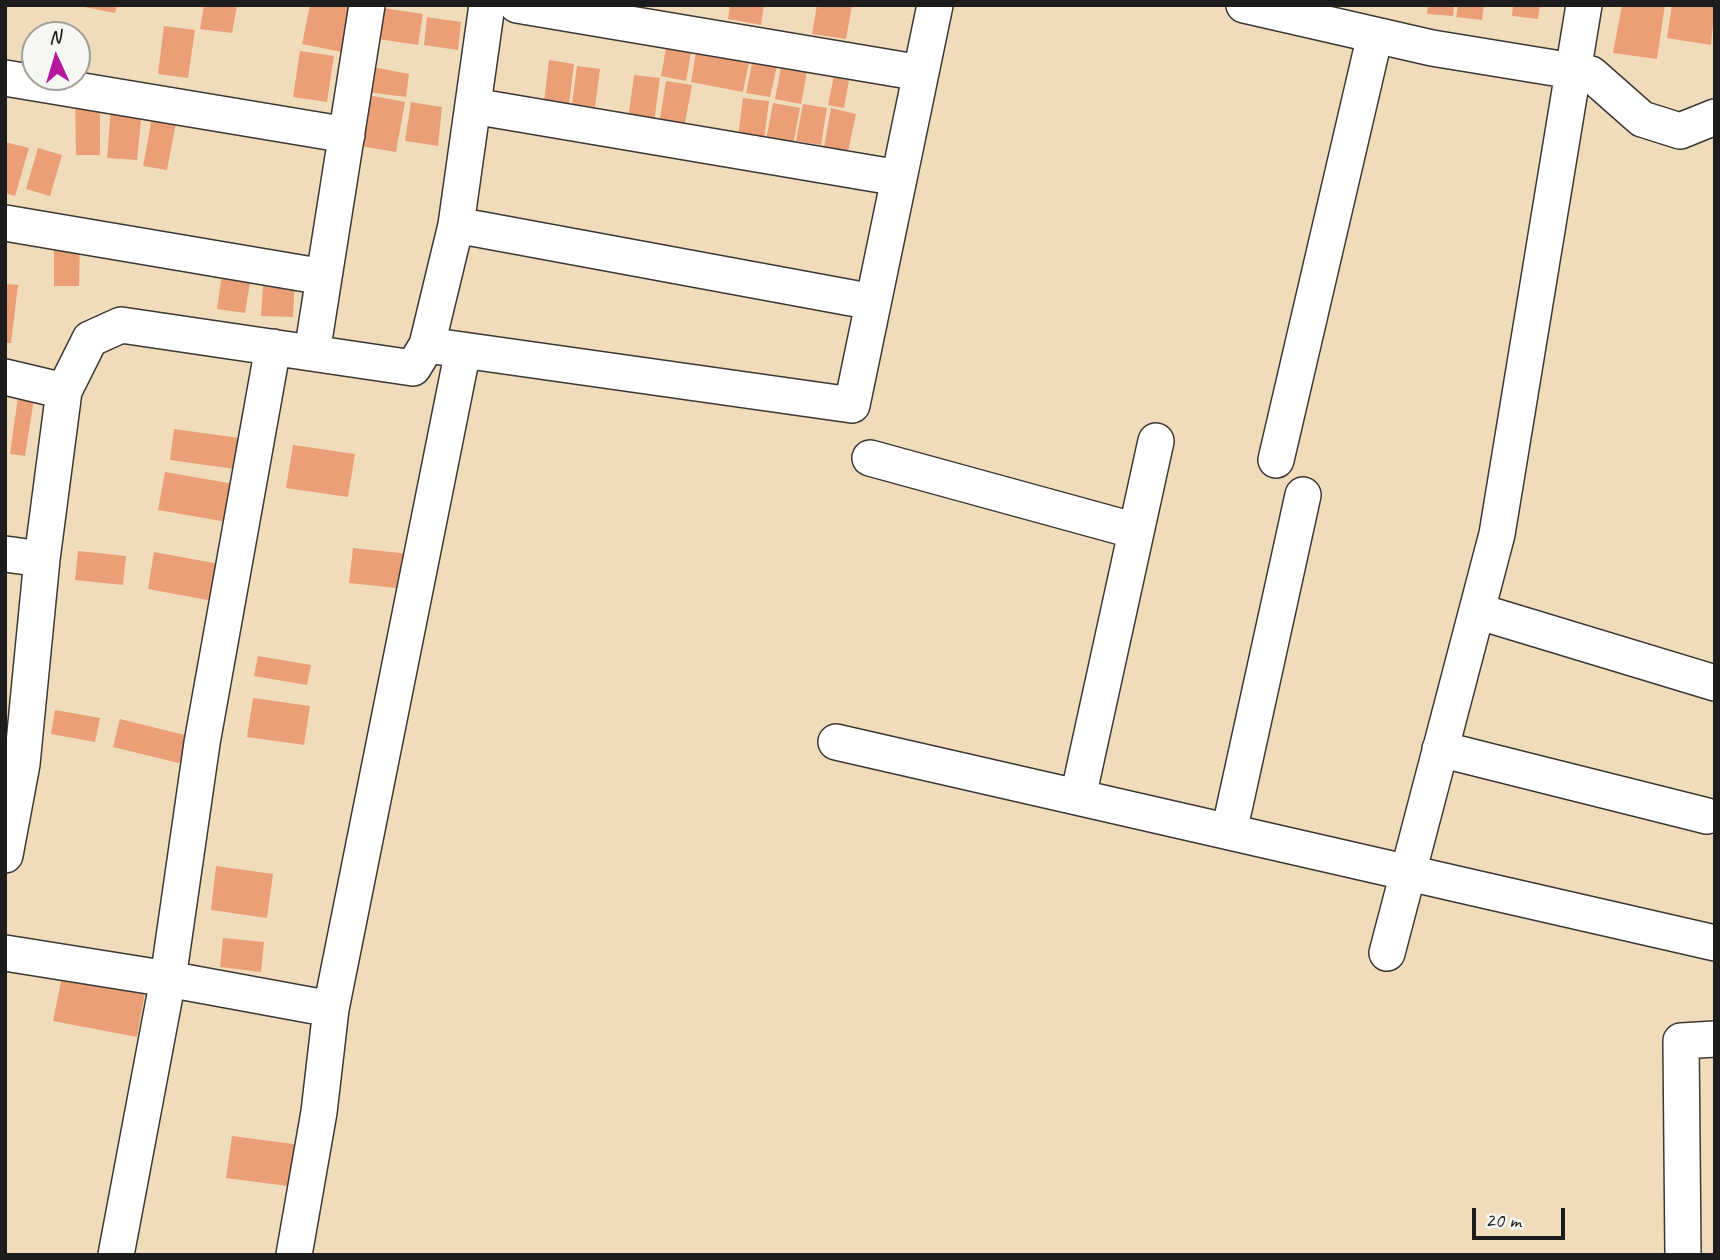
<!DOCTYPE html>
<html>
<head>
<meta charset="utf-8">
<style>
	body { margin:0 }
	#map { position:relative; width:1720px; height:1260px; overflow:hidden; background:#f0dcbb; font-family:Caveat,sans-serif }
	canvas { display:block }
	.frame { position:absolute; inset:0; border:7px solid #1c1c1c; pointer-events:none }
	.north { position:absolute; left:21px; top:21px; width:70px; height:70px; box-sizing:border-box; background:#f6f6f2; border:2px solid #9f9f9c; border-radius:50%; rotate:356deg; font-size:19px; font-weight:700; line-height:28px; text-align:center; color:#1c1c1c }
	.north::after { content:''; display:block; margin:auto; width:24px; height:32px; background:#b5179e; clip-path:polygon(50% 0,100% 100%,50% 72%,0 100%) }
	.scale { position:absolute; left:1472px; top:1208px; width:93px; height:32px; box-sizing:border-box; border:4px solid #1c1c1c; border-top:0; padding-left:9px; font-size:21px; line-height:24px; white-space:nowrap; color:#1c1c1c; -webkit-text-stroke:5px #f6f6f2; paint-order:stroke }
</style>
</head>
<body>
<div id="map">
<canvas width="1720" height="1260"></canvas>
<div class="frame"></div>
<div class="north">N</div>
<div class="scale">20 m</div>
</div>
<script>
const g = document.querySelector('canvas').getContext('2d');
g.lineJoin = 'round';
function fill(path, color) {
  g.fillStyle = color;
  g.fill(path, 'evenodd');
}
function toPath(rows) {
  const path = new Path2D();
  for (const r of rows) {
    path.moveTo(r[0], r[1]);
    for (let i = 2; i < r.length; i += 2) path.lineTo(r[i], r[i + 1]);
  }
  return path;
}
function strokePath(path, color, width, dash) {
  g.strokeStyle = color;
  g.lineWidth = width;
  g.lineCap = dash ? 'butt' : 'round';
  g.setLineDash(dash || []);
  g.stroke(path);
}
const building = toPath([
	[74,5,117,5,115,13],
	[204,5,237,5,232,33,200,29],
	[310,5,351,5,342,52,302,44],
	[730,5,764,5,761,25,728,19],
	[817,5,852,5,846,39,812,34],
	[1428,5,1454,5,1453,16,1427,14],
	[1458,5,1484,5,1482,20,1456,17],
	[1513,5,1540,5,1538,19,1512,16],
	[1622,5,1665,5,1657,59,1613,53],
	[1672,5,1715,5,1711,45,1667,38],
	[383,8,423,14,418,45,378,39],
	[427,17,461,22,458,50,424,45],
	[164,26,195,30,188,78,158,74],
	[668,37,693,41,686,81,661,76],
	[698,41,751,52,743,92,691,82],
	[300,51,334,56,327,102,293,97],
	[754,53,779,57,770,97,746,93],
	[783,57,809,61,801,104,775,99],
	[549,60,574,64,569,105,544,102],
	[577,66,600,69,595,107,572,104],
	[836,66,851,69,844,108,828,105],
	[373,67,409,74,406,97,367,92],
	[634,75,660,78,654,123,628,120],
	[666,81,692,85,684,128,659,124],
	[368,95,405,102,396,152,360,146],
	[75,98,100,98,100,155,76,155],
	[743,98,769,101,764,140,738,136],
	[411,102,442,107,438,146,405,141],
	[773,103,800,108,793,145,766,140],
	[803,104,827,108,821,145,796,141],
	[154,107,178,112,167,170,143,166],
	[111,108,142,111,137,160,107,158],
	[831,108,856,114,848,152,824,147],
	[5,142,29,148,15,196,5,193],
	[38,148,62,155,50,196,26,189],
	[54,241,80,241,79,286,54,286],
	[223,267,252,271,245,313,217,309],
	[264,274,295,276,293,317,261,316],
	[5,284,18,285,11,343,5,343],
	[18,397,34,399,25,456,10,454],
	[174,429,239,438,235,469,170,460],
	[293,445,355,454,348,497,286,488],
	[165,472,234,484,227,522,158,510],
	[353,548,410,554,406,589,349,583],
	[78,551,126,556,123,585,75,580],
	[154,552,225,565,218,602,148,589],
	[258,656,311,665,307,685,254,676],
	[253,698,310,706,304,745,247,737],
	[55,710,100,718,95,742,51,734],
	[120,719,189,736,183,764,113,747],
	[216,866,273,874,267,918,211,910],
	[223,938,264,942,261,972,220,967],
	[63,972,146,987,137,1037,53,1021],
	[232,1136,301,1145,295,1187,226,1178]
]);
const street = toPath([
	[517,5,921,73],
	[1244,5,1432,48,1591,74,1642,119,1680,131,1715,117],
	[5,78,347,135],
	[473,106,899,178],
	[5,223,324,277],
	[456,225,873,302],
	[427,345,456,225,487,5],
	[312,353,367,5],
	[5,377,64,391],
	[870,458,1136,531],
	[1276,460,1375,35],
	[5,554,42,559],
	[1477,611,1715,683],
	[836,742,1715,943],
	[1440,749,1707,816],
	[1078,797,1156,441],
	[1229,832,1303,495],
	[5,855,22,764,42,559,64,391,90,339,121,325,413,368,427,345,852,405,935,5],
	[5,953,168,979,331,1009,319,1112,294,1255],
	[1387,953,1497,534,1584,5],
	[331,1009,463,350],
	[116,1255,168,979,202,743,273,347],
	[1683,1255,1681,1041,1715,1039]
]);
fill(building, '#eb9f77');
strokePath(street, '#3c3934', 38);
strokePath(street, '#fff', 35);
</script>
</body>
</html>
